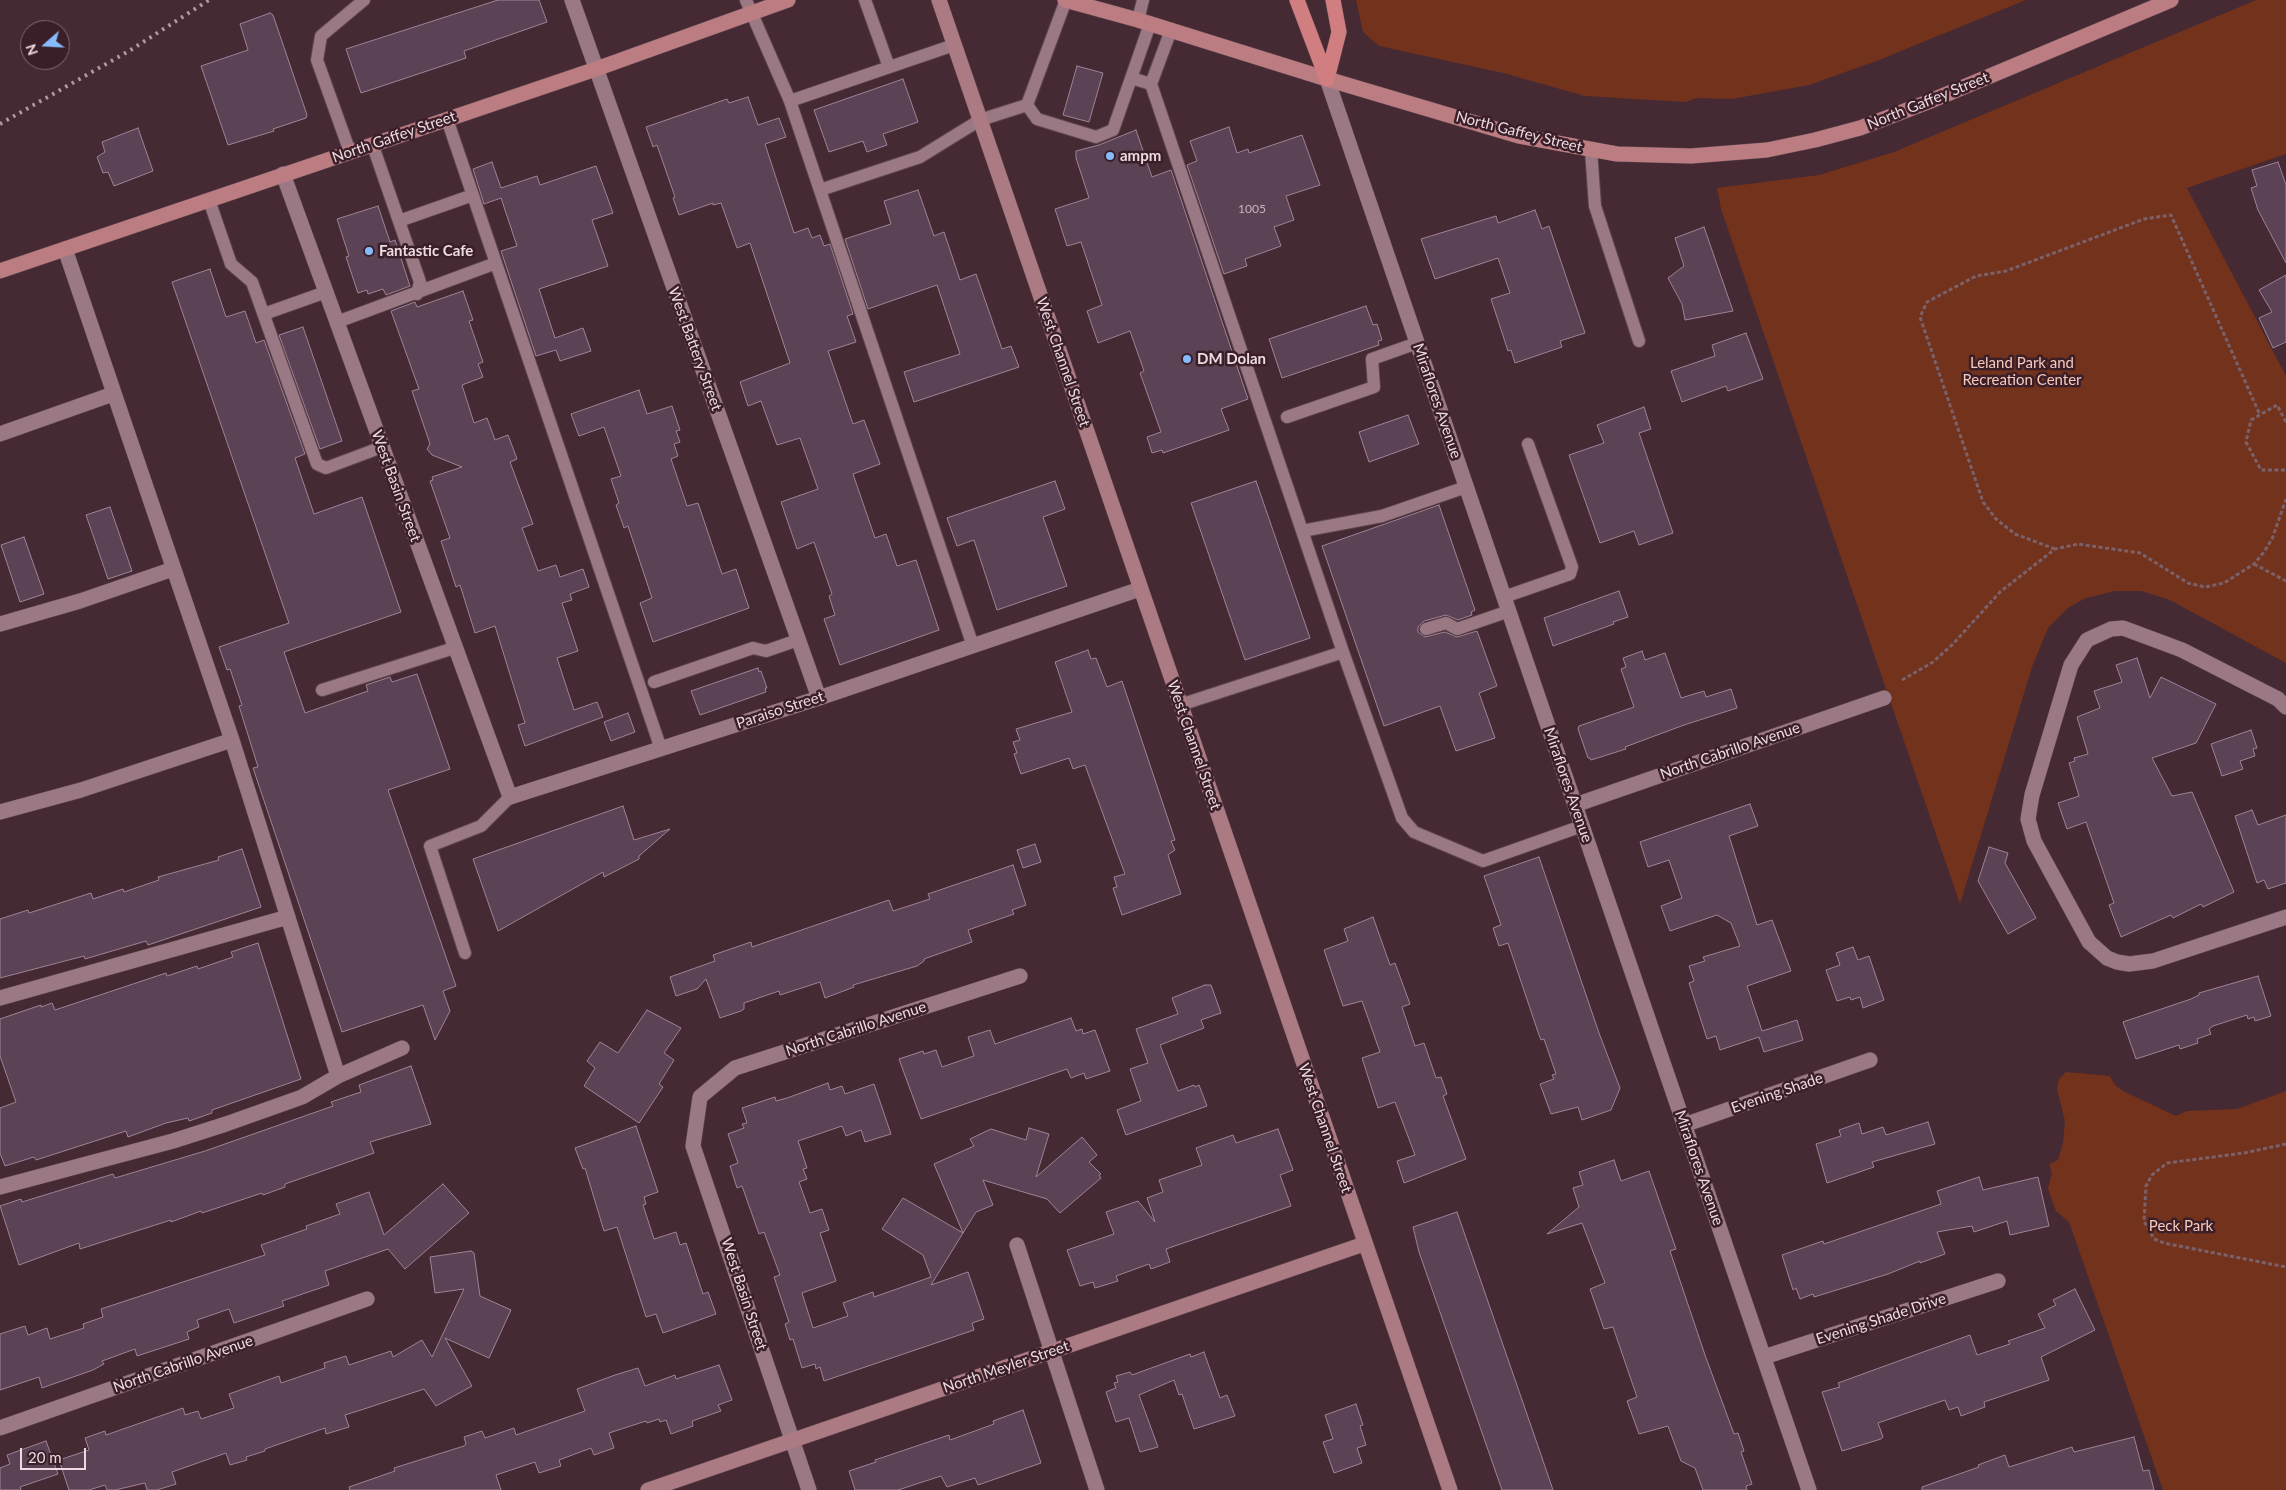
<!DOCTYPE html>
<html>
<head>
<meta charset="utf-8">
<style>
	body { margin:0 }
	#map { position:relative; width:2286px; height:1490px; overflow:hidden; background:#452933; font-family:Lato,sans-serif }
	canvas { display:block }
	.north { position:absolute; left:20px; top:20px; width:50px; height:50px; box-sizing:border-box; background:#3a1f29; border:1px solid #826a73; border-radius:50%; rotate:251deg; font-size:14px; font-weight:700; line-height:20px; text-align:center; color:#eedbe1 }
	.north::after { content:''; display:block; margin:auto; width:18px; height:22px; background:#87bbfb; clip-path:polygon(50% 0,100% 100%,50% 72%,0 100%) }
	.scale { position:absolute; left:20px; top:1448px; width:66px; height:22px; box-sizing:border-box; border:2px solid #eedbe1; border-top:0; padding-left:6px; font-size:15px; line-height:18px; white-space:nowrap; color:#eedbe1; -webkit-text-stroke:4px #3a1f29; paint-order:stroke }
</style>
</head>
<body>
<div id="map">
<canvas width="2286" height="1490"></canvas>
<div class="north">N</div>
<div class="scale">20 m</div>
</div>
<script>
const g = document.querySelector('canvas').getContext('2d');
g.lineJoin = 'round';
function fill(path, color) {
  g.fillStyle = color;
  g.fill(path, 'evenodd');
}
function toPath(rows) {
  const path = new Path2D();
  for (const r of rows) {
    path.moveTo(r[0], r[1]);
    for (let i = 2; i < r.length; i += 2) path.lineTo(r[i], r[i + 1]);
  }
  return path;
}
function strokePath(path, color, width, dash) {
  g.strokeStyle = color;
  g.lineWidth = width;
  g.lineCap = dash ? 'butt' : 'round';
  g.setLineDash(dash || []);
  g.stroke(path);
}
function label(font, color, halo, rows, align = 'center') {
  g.font = font + ' Lato,sans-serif';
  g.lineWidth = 5;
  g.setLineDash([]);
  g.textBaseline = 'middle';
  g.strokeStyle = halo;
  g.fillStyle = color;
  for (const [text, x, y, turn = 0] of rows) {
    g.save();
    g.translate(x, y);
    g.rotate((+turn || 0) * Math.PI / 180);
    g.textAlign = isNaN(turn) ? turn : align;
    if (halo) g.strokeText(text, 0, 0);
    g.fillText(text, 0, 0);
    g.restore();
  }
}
const green = toPath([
	[1356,0,2026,0,1879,60,1809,85,1732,99,1697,98,1685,102,1585,96,1503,73,1379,46,1363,32],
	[2256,0,2286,0,2286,154,2187,188,2286,376,2286,663,2170,600,2141,591,2115,591,2086,598,2068,608,2048,628,2032,667,1960,904,1721,209,1717,188,1819,175,1894,152],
	[2066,1072,2110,1076,2115,1085,2123,1091,2176,1116,2187,1111,2237,1109,2286,1091,2286,1490,2163,1490,2069,1222,2056,1211,2048,1189,2052,1173,2049,1164,2058,1160,2063,1143,2065,1121,2057,1089,2059,1079]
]);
const building = toPath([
	[498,0,539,0,547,22,464,51,466,58,361,93,346,49,498,0],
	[270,13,273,15,307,115,306,118,273,129,274,131,228,145,201,66,248,50,240,24,270,13],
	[1077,66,1103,73,1089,122,1063,115,1077,66],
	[903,79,918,122,883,134,887,145,867,152,863,141,829,152,814,110,903,79],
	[748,97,758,125,779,118,786,137,765,144,794,233,808,228,812,238,820,235,824,246,830,244,853,314,847,316,856,342,828,351,853,424,864,420,880,464,853,474,875,538,886,534,897,566,916,560,939,630,840,665,824,619,835,615,829,596,832,594,814,542,797,549,781,502,818,489,800,438,777,445,761,401,748,406,740,382,790,363,750,243,737,248,721,203,713,205,713,203,679,215,673,198,675,197,657,145,653,147,646,127,727,99,729,103,748,97],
	[1229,127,1237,153,1248,149,1249,153,1302,135,1320,185,1286,196,1294,220,1274,227,1281,246,1245,259,1247,266,1224,274,1187,165,1197,161,1190,141,1229,127],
	[138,128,153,171,114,186,108,172,103,173,97,157,105,152,102,142,138,128],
	[1136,130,1152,177,1171,170,1248,399,1221,409,1229,430,1163,453,1162,450,1152,453,1147,437,1161,432,1140,373,1144,371,1130,331,1098,343,1087,311,1102,305,1081,242,1067,246,1055,209,1089,198,1076,158,1076,151,1099,145,1136,130],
	[492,162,501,188,537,176,540,185,596,166,613,213,592,220,608,266,539,289,555,338,583,328,591,351,560,361,556,350,536,356,501,251,517,246,501,198,484,204,473,169,492,162],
	[2278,162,2286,185,2286,263,2258,210,2251,188,2257,186,2252,170,2278,162],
	[918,190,934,236,944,232,960,280,976,274,1002,349,1011,346,1019,367,914,402,904,372,960,354,937,285,868,309,845,239,891,224,884,201,918,190],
	[378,206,390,242,395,240,410,286,386,295,383,289,368,294,367,290,358,293,346,257,349,256,337,219,378,206],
	[1535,210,1542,229,1549,226,1585,333,1560,341,1562,347,1515,363,1511,350,1508,351,1491,299,1510,293,1498,258,1435,279,1421,239,1496,216,1498,223,1535,210],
	[1704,227,1733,311,1685,320,1682,304,1668,278,1684,266,1675,238,1704,227],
	[210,269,226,317,245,311,256,343,264,340,305,454,295,458,314,514,362,497,401,612,284,652,305,713,368,691,366,685,390,677,392,682,417,674,450,769,388,790,456,986,443,991,450,1011,435,1040,423,1005,342,1032,253,768,258,767,239,706,242,705,230,669,227,670,219,647,289,623,172,282,210,269],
	[2286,275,2286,342,2273,348,2259,318,2272,312,2259,290,2286,275],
	[463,291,473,320,469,321,483,362,478,364,483,377,462,385,474,423,487,418,495,440,508,435,517,459,510,462,533,524,522,528,538,571,556,565,560,577,583,569,589,587,570,594,572,600,562,603,578,651,557,658,574,710,597,702,603,717,525,746,518,725,525,723,495,626,475,633,460,585,456,587,441,541,450,538,430,481,433,480,432,477,462,467,432,455,427,449,430,444,412,391,419,389,391,311,415,302,417,307,463,291],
	[1366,306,1373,325,1377,324,1382,340,1378,341,1379,345,1282,378,1269,339,1366,306],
	[303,327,342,441,320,449,279,335,303,327],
	[1746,333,1763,379,1728,391,1726,386,1682,402,1671,371,1715,356,1712,345,1746,333],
	[639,390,647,414,672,406,680,430,676,431,680,442,674,444,678,456,671,459,687,506,698,503,722,574,736,569,749,608,653,642,640,603,652,598,628,526,624,528,616,505,619,503,611,479,621,476,604,427,579,436,571,414,639,390],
	[1644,407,1651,429,1639,433,1673,533,1639,545,1634,531,1600,543,1569,455,1604,443,1597,425,1644,407],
	[1408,415,1419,444,1369,462,1359,432,1408,415],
	[1055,481,1065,509,1043,517,1067,586,997,610,974,540,957,546,947,518,1055,481],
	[1256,481,1310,638,1245,660,1191,503,1256,481],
	[1439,505,1475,610,1471,612,1472,615,1458,620,1446,615,1424,621,1418,627,1418,632,1425,637,1445,632,1457,637,1477,631,1497,686,1479,693,1495,738,1456,751,1440,706,1384,726,1322,546,1439,505],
	[110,507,132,571,108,579,86,515,110,507],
	[24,537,44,594,20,602,1,545,24,537],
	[1619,591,1628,617,1613,622,1614,624,1553,646,1544,618,1619,591],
	[1088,650,1091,659,1096,658,1107,687,1122,681,1175,840,1171,841,1175,850,1168,855,1181,894,1122,915,1113,888,1117,887,1114,877,1125,874,1085,765,1073,769,1069,758,1021,774,1014,754,1017,753,1013,742,1020,740,1016,729,1072,712,1055,662,1088,650],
	[1642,651,1645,660,1665,653,1681,698,1704,691,1706,697,1731,689,1737,708,1684,725,1625,747,1626,749,1591,760,1590,758,1588,758,1578,729,1579,726,1634,707,1621,669,1626,667,1623,658,1642,651],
	[2137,658,2150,698,2161,677,2216,704,2196,743,2152,758,2172,796,2192,792,2234,892,2203,907,2201,904,2173,918,2171,915,2121,937,2109,905,2114,903,2086,822,2067,829,2058,803,2079,796,2069,763,2075,761,2074,758,2088,754,2077,717,2100,708,2094,691,2122,682,2116,665,2137,658],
	[758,668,759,672,761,671,767,688,765,688,766,692,700,715,691,691,758,668],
	[628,713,635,732,611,741,604,722,628,713],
	[2251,730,2257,748,2253,749,2255,756,2240,761,2243,769,2222,776,2211,744,2251,730],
	[1750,804,1758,826,1729,836,1757,925,1772,920,1791,971,1747,986,1762,1031,1797,1020,1803,1040,1764,1052,1759,1037,1720,1050,1716,1036,1707,1039,1689,983,1694,981,1689,966,1705,961,1703,957,1740,946,1731,923,1717,915,1670,931,1661,906,1682,898,1669,860,1648,867,1640,842,1750,804],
	[623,806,634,840,670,829,639,856,639,859,604,877,603,872,498,931,473,859,623,806],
	[2252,810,2258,825,2286,815,2286,883,2268,889,2264,880,2257,883,2235,816,2252,810],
	[1035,844,1041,862,1023,868,1017,850,1035,844],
	[1989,847,2008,853,2005,863,2036,918,2008,934,1978,881,1989,847],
	[242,849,261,907,148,945,146,941,85,959,84,956,0,978,0,919,28,910,29,913,91,893,93,899,123,889,124,892,159,880,158,877,219,860,218,857,242,849],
	[1539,857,1599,1033,1620,1088,1611,1110,1582,1120,1578,1107,1551,1114,1540,1084,1554,1079,1552,1075,1556,1074,1544,1039,1541,1040,1539,1035,1508,943,1499,946,1493,928,1501,925,1484,876,1539,857],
	[1013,865,1026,905,1012,910,1014,914,968,930,972,942,924,959,924,961,917,966,853,985,854,987,825,998,820,982,780,995,779,991,744,1003,744,1009,741,1011,720,1018,706,979,697,989,676,996,670,977,715,961,713,955,751,942,752,947,889,900,893,911,930,899,928,894,1013,865],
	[1373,917,1390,965,1395,963,1410,1004,1402,1007,1415,1046,1424,1043,1436,1078,1441,1077,1447,1094,1443,1096,1466,1159,1404,1183,1397,1161,1415,1155,1395,1102,1378,1108,1362,1058,1380,1052,1362,1001,1343,1006,1324,950,1348,941,1344,929,1373,917],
	[258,943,301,1079,212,1110,212,1113,189,1121,188,1118,166,1123,128,1137,126,1131,36,1160,34,1157,5,1166,0,1153,0,1108,16,1102,0,1056,0,1019,41,1005,41,1007,52,1003,55,1010,166,973,167,976,197,966,198,969,233,957,231,952,258,943],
	[1853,947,1858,960,1869,956,1884,1000,1863,1008,1860,997,1851,1000,1850,997,1837,1001,1826,970,1840,965,1836,953,1853,947],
	[2258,976,2271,1016,2255,1021,2254,1017,2248,1019,2247,1015,2213,1026,2209,1029,2211,1034,2197,1039,2198,1043,2180,1049,2179,1045,2136,1059,2123,1022,2191,999,2199,995,2199,993,2258,976],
	[1205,985,1211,985,1221,1013,1201,1020,1204,1028,1160,1045,1178,1091,1194,1085,1195,1087,1199,1085,1207,1106,1126,1135,1117,1110,1141,1101,1130,1069,1148,1063,1136,1029,1178,1014,1172,998,1205,985],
	[647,1010,681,1028,664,1053,674,1060,659,1084,663,1087,639,1123,584,1086,595,1068,587,1061,600,1042,618,1053,647,1010],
	[1071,1018,1076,1031,1082,1029,1083,1034,1095,1030,1110,1071,1086,1079,1084,1073,1071,1078,1067,1069,921,1119,899,1059,923,1051,924,1054,936,1050,942,1067,974,1056,968,1037,990,1030,995,1044,1071,1018],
	[411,1066,431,1124,370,1142,374,1153,285,1184,285,1187,263,1195,262,1193,202,1213,201,1211,171,1222,171,1220,80,1249,79,1243,19,1265,0,1206,21,1199,22,1202,113,1174,115,1178,205,1151,333,1106,331,1102,361,1092,359,1085,411,1066],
	[828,1083,830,1090,842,1086,845,1094,874,1084,891,1134,865,1142,861,1130,846,1136,842,1126,798,1141,807,1168,803,1169,807,1179,799,1182,810,1213,822,1209,829,1230,820,1233,836,1281,802,1293,813,1328,848,1316,843,1303,873,1292,874,1297,931,1277,923,1255,882,1229,903,1198,963,1233,931,1285,968,1272,984,1319,972,1323,974,1330,824,1381,820,1367,816,1369,815,1364,802,1368,793,1339,790,1340,785,1324,789,1322,774,1277,780,1275,764,1232,759,1234,742,1186,737,1188,730,1166,738,1163,728,1134,744,1128,742,1124,747,1123,742,1108,775,1097,776,1101,787,1098,828,1083],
	[1928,1122,1935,1144,1872,1162,1874,1167,1827,1183,1816,1144,1841,1136,1839,1130,1859,1123,1862,1134,1883,1127,1886,1135,1928,1122],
	[636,1126,658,1192,644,1197,646,1204,643,1205,654,1239,676,1232,680,1245,686,1243,703,1294,708,1292,716,1314,663,1333,656,1314,646,1317,617,1227,604,1231,585,1168,583,1169,575,1148,636,1126],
	[1029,1128,1049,1134,1036,1177,1082,1137,1097,1155,1089,1162,1101,1174,1099,1175,1101,1178,1060,1213,1047,1199,983,1180,993,1205,976,1212,963,1233,934,1164,974,1146,970,1139,991,1129,1026,1140,1029,1128],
	[1278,1129,1293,1170,1280,1175,1291,1206,1166,1249,1170,1262,1151,1269,1149,1264,1116,1276,1118,1281,1095,1288,1093,1282,1080,1286,1067,1250,1114,1234,1106,1212,1138,1201,1155,1222,1147,1198,1163,1192,1159,1180,1202,1165,1196,1148,1233,1135,1236,1143,1278,1129],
	[1614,1160,1621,1181,1649,1171,1676,1249,1670,1251,1705,1355,1734,1434,1738,1433,1744,1451,1741,1452,1752,1484,1746,1486,1747,1490,1703,1490,1695,1468,1681,1461,1668,1426,1639,1434,1627,1401,1637,1397,1613,1327,1604,1329,1590,1289,1605,1283,1582,1223,1547,1234,1579,1207,1573,1188,1583,1185,1579,1172,1614,1160],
	[1979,1177,1983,1190,2038,1177,2049,1226,2010,1235,2007,1221,1974,1232,1972,1226,1937,1232,1945,1254,1920,1263,1920,1261,1888,1274,1814,1297,1813,1294,1800,1299,1796,1288,1793,1290,1782,1255,1823,1241,1824,1244,1941,1204,1937,1191,1979,1177],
	[443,1184,469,1213,405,1269,388,1249,325,1271,329,1285,282,1301,284,1306,234,1323,229,1309,197,1320,199,1327,187,1332,189,1339,137,1356,135,1349,102,1361,104,1364,93,1370,42,1388,39,1377,0,1390,0,1334,25,1326,28,1335,47,1328,50,1339,84,1328,83,1324,103,1317,101,1309,265,1255,261,1245,307,1229,306,1226,340,1214,336,1204,369,1192,384,1235,443,1184],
	[1457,1212,1539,1449,1553,1490,1502,1490,1419,1252,1413,1227,1457,1212],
	[471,1251,474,1253,480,1296,511,1310,489,1358,445,1338,472,1386,436,1406,424,1389,364,1409,345,1415,349,1427,326,1434,325,1428,265,1449,265,1451,246,1457,247,1460,230,1465,226,1453,172,1472,176,1484,157,1490,147,1490,145,1483,115,1490,107,1490,105,1485,89,1490,69,1490,59,1460,89,1450,85,1438,105,1431,106,1435,183,1408,185,1415,198,1411,201,1419,234,1408,229,1394,279,1376,281,1383,325,1368,324,1363,346,1356,349,1365,391,1351,393,1357,422,1340,432,1357,464,1289,435,1293,430,1257,471,1251],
	[2075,1289,2095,1330,2041,1357,2049,1380,1984,1402,1985,1407,1961,1416,1958,1407,1949,1410,1945,1400,1878,1423,1883,1437,1881,1439,1842,1451,1822,1392,1840,1387,1838,1383,1970,1335,1977,1355,2010,1344,2008,1341,2045,1328,2038,1314,2056,1305,2053,1300,2075,1289],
	[1204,1352,1220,1398,1227,1395,1235,1416,1194,1429,1182,1394,1179,1395,1174,1380,1139,1395,1158,1447,1140,1452,1129,1418,1116,1422,1106,1392,1116,1388,1114,1383,1118,1382,1116,1376,1130,1372,1132,1375,1190,1354,1191,1357,1204,1352],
	[719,1365,732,1400,718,1405,721,1411,692,1421,693,1426,671,1434,666,1420,660,1422,659,1419,647,1423,646,1421,609,1433,614,1448,594,1455,591,1448,559,1460,561,1466,539,1473,535,1462,496,1475,501,1490,350,1490,349,1487,395,1471,394,1468,464,1446,466,1444,464,1437,482,1431,485,1438,514,1428,516,1435,585,1411,577,1389,615,1375,638,1368,645,1386,675,1375,676,1379,719,1365],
	[1356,1404,1363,1425,1360,1426,1366,1445,1357,1448,1362,1463,1334,1473,1323,1442,1333,1439,1325,1415,1356,1404],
	[1023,1410,1041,1463,978,1485,975,1478,947,1487,941,1476,898,1490,855,1490,849,1471,876,1462,875,1460,949,1435,950,1440,994,1424,993,1421,1023,1410],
	[2134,1437,2143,1471,2149,1470,2154,1490,1922,1490,1922,1487,1979,1467,1978,1465,2005,1455,2009,1467,2072,1447,2074,1452,2134,1437],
	[46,1441,58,1474,20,1487,21,1490,0,1490,0,1468,10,1464,7,1455,46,1441]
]);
const path = toPath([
	[2286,422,2277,405,2251,420,2246,442,2261,470,2286,470],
	[2055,549,2015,534,1996,519,1983,502,1920,317,1927,302,1976,276,2006,271,2144,219,2171,215,2260,415],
	[2254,564,2286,581],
	[1902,680,1933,662,1953,644,2000,592,2055,549,2078,544,2140,553,2188,583,2205,587,2224,583,2254,564,2264,552,2272,539,2286,499],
	[2286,1144,2244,1153,2167,1163,2152,1175,2146,1186,2144,1221,2154,1239,2164,1243,2286,1267]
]);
const lane = toPath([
	[746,0,790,101,973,646],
	[865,0,889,67],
	[1066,0,1027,105,1037,119,1096,137,1113,130,1150,24],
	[1138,20,1143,0],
	[1131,78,1151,84,1343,652,1402,818,1414,832,1483,861,1582,826],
	[1151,84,1171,30],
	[790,101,954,45],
	[447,119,661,749],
	[373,146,420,282,417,294],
	[1591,150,1595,206,1639,341],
	[350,152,317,60,321,36,364,0],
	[820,190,920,157,980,120,1027,105],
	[209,200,231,264,252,282,317,464,326,468,382,447],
	[399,221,473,195],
	[264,314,326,292],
	[337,322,496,263],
	[1287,417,1374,387,1372,359,1417,343],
	[1302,531,1382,516,1466,487],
	[1504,597,1570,574,1572,567,1528,444],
	[1426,629,1446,623,1457,629,1509,611],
	[654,682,753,648,766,651,798,640],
	[322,690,454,648],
	[1180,705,1343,652],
	[465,953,430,846,481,826,510,797]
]);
const street = toPath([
	[572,0,819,698],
	[1327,79,1809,1490],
	[283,174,510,797,819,698,1140,589],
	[65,249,232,740,338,1076],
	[0,434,113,394],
	[0,624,80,601,173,569],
	[2286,707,2278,699,2182,650,2123,628,2111,629,2087,640,2071,665,2032,795,2028,819,2034,841,2089,942,2107,958,2117,962,2129,964,2153,961,2286,917],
	[1575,805,1884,698],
	[0,812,81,790,232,740],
	[0,998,288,917],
	[1684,1125,1870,1060],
	[0,1187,173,1141,226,1124,302,1097,338,1076,402,1048],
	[1017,1245,1097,1490],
	[1764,1357,1998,1281],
	[0,1428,367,1299],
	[809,1490,693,1146,700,1097,735,1068,1020,976]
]);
const secondary = toPath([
	[939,0,1450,1490],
	[648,1490,1364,1244]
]);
const primary = toPath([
	[1065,0,1138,20,1327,79,1519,136,1617,154,1691,156,1767,150,1815,140,1860,128,1928,102,2171,0],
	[0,271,596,69,788,0]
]);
const highway = toPath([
	[1297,0,1327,79],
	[1327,79,1339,32,1333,0]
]);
const rail = toPath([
	[0,124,129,51,209,0]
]);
const markers = [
	[1110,156,5,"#87bbfb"],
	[369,251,5,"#87bbfb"],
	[1187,359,5,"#87bbfb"]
];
const numberNames = [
	["1005",1252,209]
];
const streetNames = [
	["North Gaffey Street",1928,101,-22],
	["North Gaffey Street",1519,132,14],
	["North Gaffey Street",394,137,-19],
	["West Battery Street",695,349,70],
	["West Channel Street",1063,362,71],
	["Miraflores Avenue",1437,401,71],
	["West Basin Street",396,486,70],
	["Paraiso Street",780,710,-18],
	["West Channel Street",1194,745,71],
	["North Cabrillo Avenue",1730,751,-19],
	["Miraflores Avenue",1568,785,71],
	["North Cabrillo Avenue",856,1029,-18],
	["Evening Shade",1777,1093,-19],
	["West Channel Street",1325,1128,71],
	["Miraflores Avenue",1699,1168,71],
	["West Basin Street",744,1294,72],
	["Evening Shade Drive",1881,1319,-18],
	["North Cabrillo Avenue",183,1364,-19],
	["North Meyler Street",1006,1367,-19]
];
const poiNames = [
	["ampm",1120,156],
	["Fantastic Cafe",379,251],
	["DM Dolan",1197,359]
];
const parkNames = [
	["Leland Park and",2022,363],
	["Recreation Center",2022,380],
	["Peck Park",2181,1226]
];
fill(green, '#73321c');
fill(building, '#5b4254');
strokePath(building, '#9f8397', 1);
strokePath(lane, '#5e464e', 14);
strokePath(street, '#5e464e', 16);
strokePath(secondary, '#5e464e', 16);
strokePath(primary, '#5e464e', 16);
strokePath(highway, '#5e464e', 16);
strokePath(path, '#7b616a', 3, [4, 2.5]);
strokePath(lane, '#9b7984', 12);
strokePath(street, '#9b7984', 15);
strokePath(secondary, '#ab7a83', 15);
strokePath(primary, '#bb7c82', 15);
strokePath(highway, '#d17e81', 15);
strokePath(rail, '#af99a1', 4, [2.5, 5]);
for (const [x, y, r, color] of markers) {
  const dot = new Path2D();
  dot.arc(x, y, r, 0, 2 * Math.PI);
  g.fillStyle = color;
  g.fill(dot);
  strokePath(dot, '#3a1f29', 2);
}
label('12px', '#c9b5be', null, numberNames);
label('15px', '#eedbe1', '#3a1f29', streetNames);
label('bold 15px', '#eedbe1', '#3a1f29', poiNames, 'left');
label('15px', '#f9c9ba', '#3a1f29', parkNames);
</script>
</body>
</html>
